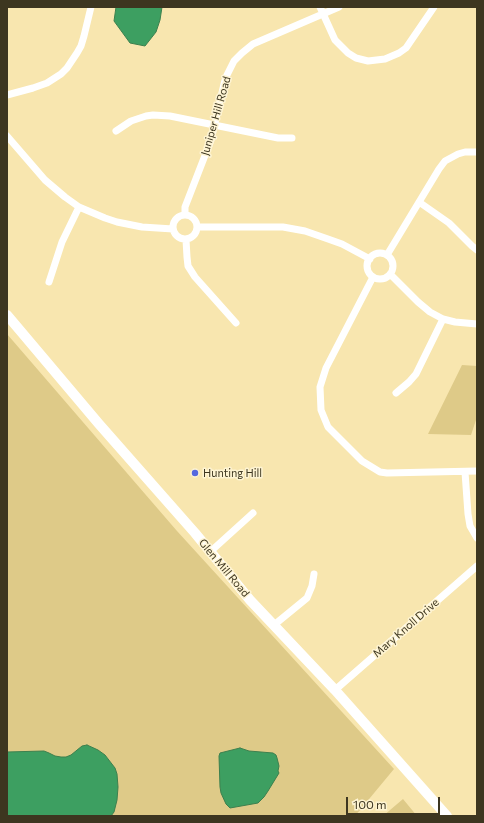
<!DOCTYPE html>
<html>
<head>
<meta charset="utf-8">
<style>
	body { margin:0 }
	#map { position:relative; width:484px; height:823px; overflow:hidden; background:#f8e6af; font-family:Commissioner,sans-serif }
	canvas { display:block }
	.frame { position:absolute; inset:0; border:8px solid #3d3620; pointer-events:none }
	.scale { position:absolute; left:346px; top:797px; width:94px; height:18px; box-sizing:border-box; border:2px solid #3d3620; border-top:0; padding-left:5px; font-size:12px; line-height:14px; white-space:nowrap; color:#3d3620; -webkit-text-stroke:3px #fef4d3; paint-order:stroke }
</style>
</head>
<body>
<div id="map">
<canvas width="484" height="823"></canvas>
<div class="frame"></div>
<div class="scale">100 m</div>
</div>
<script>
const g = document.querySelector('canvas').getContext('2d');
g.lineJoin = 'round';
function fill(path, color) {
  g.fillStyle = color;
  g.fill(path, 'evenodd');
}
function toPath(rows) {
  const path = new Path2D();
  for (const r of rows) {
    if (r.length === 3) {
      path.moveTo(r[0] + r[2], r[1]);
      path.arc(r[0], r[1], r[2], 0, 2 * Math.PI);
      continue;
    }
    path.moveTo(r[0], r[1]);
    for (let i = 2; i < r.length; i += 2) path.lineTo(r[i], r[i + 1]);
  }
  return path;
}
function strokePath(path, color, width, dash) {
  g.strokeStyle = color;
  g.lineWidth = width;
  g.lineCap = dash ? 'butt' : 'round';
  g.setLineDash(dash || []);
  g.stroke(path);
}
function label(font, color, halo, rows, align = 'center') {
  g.font = font + ' Commissioner,sans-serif';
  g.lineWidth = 3;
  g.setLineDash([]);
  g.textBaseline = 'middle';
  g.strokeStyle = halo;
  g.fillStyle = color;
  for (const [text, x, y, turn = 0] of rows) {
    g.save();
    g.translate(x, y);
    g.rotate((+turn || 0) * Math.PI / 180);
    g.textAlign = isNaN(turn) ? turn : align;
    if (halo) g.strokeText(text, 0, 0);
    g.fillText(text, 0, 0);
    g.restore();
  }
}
const green = toPath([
	[7,334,177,531,394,769,355,816,7,816],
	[462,365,477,366,477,417,471,435,428,434],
	[403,799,417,816,383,816]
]);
const water = toPath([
	[116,7,162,7,160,20,156,32,145,46,130,43,114,21,116,7],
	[87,745,98,750,105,755,115,768,117,774,118,787,117,800,114,812,111,816,7,816,7,752,44,751,49,753,55,756,61,757,66,757,71,755,82,746,87,745],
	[240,748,249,751,273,753,276,755,277,758,279,766,278,771,279,773,268,791,264,797,258,803,230,808,226,804,221,793,220,787,219,756,220,753,240,748]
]);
const minor = toPath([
	[320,7,335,40,348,53,356,58,368,61,385,59,399,53,406,48,434,7],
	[7,95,33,88,47,83,61,74,67,68,77,53,81,46,84,36,91,7],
	[116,131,131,121,146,116,153,115,170,116,278,138,292,138],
	[7,136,45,180,65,197,79,207,105,218,117,222,142,227,173,229],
	[419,202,449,223,472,246,477,250],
	[185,227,12],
	[185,215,185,207,211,140,224,84,226,77,234,61,242,53,253,44,339,7],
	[198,227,283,227,305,231,328,239,342,244,370,259],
	[186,240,187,257,188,266,195,277,236,323],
	[380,266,13],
	[387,255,439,169,445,161,458,154,465,152,477,152],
	[390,274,418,302,430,312,443,319,455,322,477,324],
	[373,277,326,368,320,387,321,410,328,427,362,461,380,472,387,473,477,471],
	[49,282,62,242,79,207],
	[396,393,409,382,416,374,443,319],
	[465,472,468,514,470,526,477,538],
	[210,552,253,513],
	[274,625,307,598,312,586,314,574],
	[335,690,477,566]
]);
const secondary = toPath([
	[7,315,99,424,195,533,250,600,335,690,447,816]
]);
const markers = [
	[195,473,4,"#5568de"]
];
const streetNames = [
	["Juniper Hill Road",216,116,-74],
	["Glen Mill Road",224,568,50],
	["Mary Knoll Drive",406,628,-41]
];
const poiNames = [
	["Hunting Hill",203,473]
];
fill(green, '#deca88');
fill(water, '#3d9f61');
strokePath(water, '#3d804e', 1);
strokePath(minor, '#fff', 7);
strokePath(secondary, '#fff', 10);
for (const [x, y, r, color] of markers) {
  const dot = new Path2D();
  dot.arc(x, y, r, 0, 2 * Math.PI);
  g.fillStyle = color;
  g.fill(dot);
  strokePath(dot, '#fef4d3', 1.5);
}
label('11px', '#3d3620', '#fef4d3', streetNames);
label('11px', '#3d3620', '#fef4d3', poiNames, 'left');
</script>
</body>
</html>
